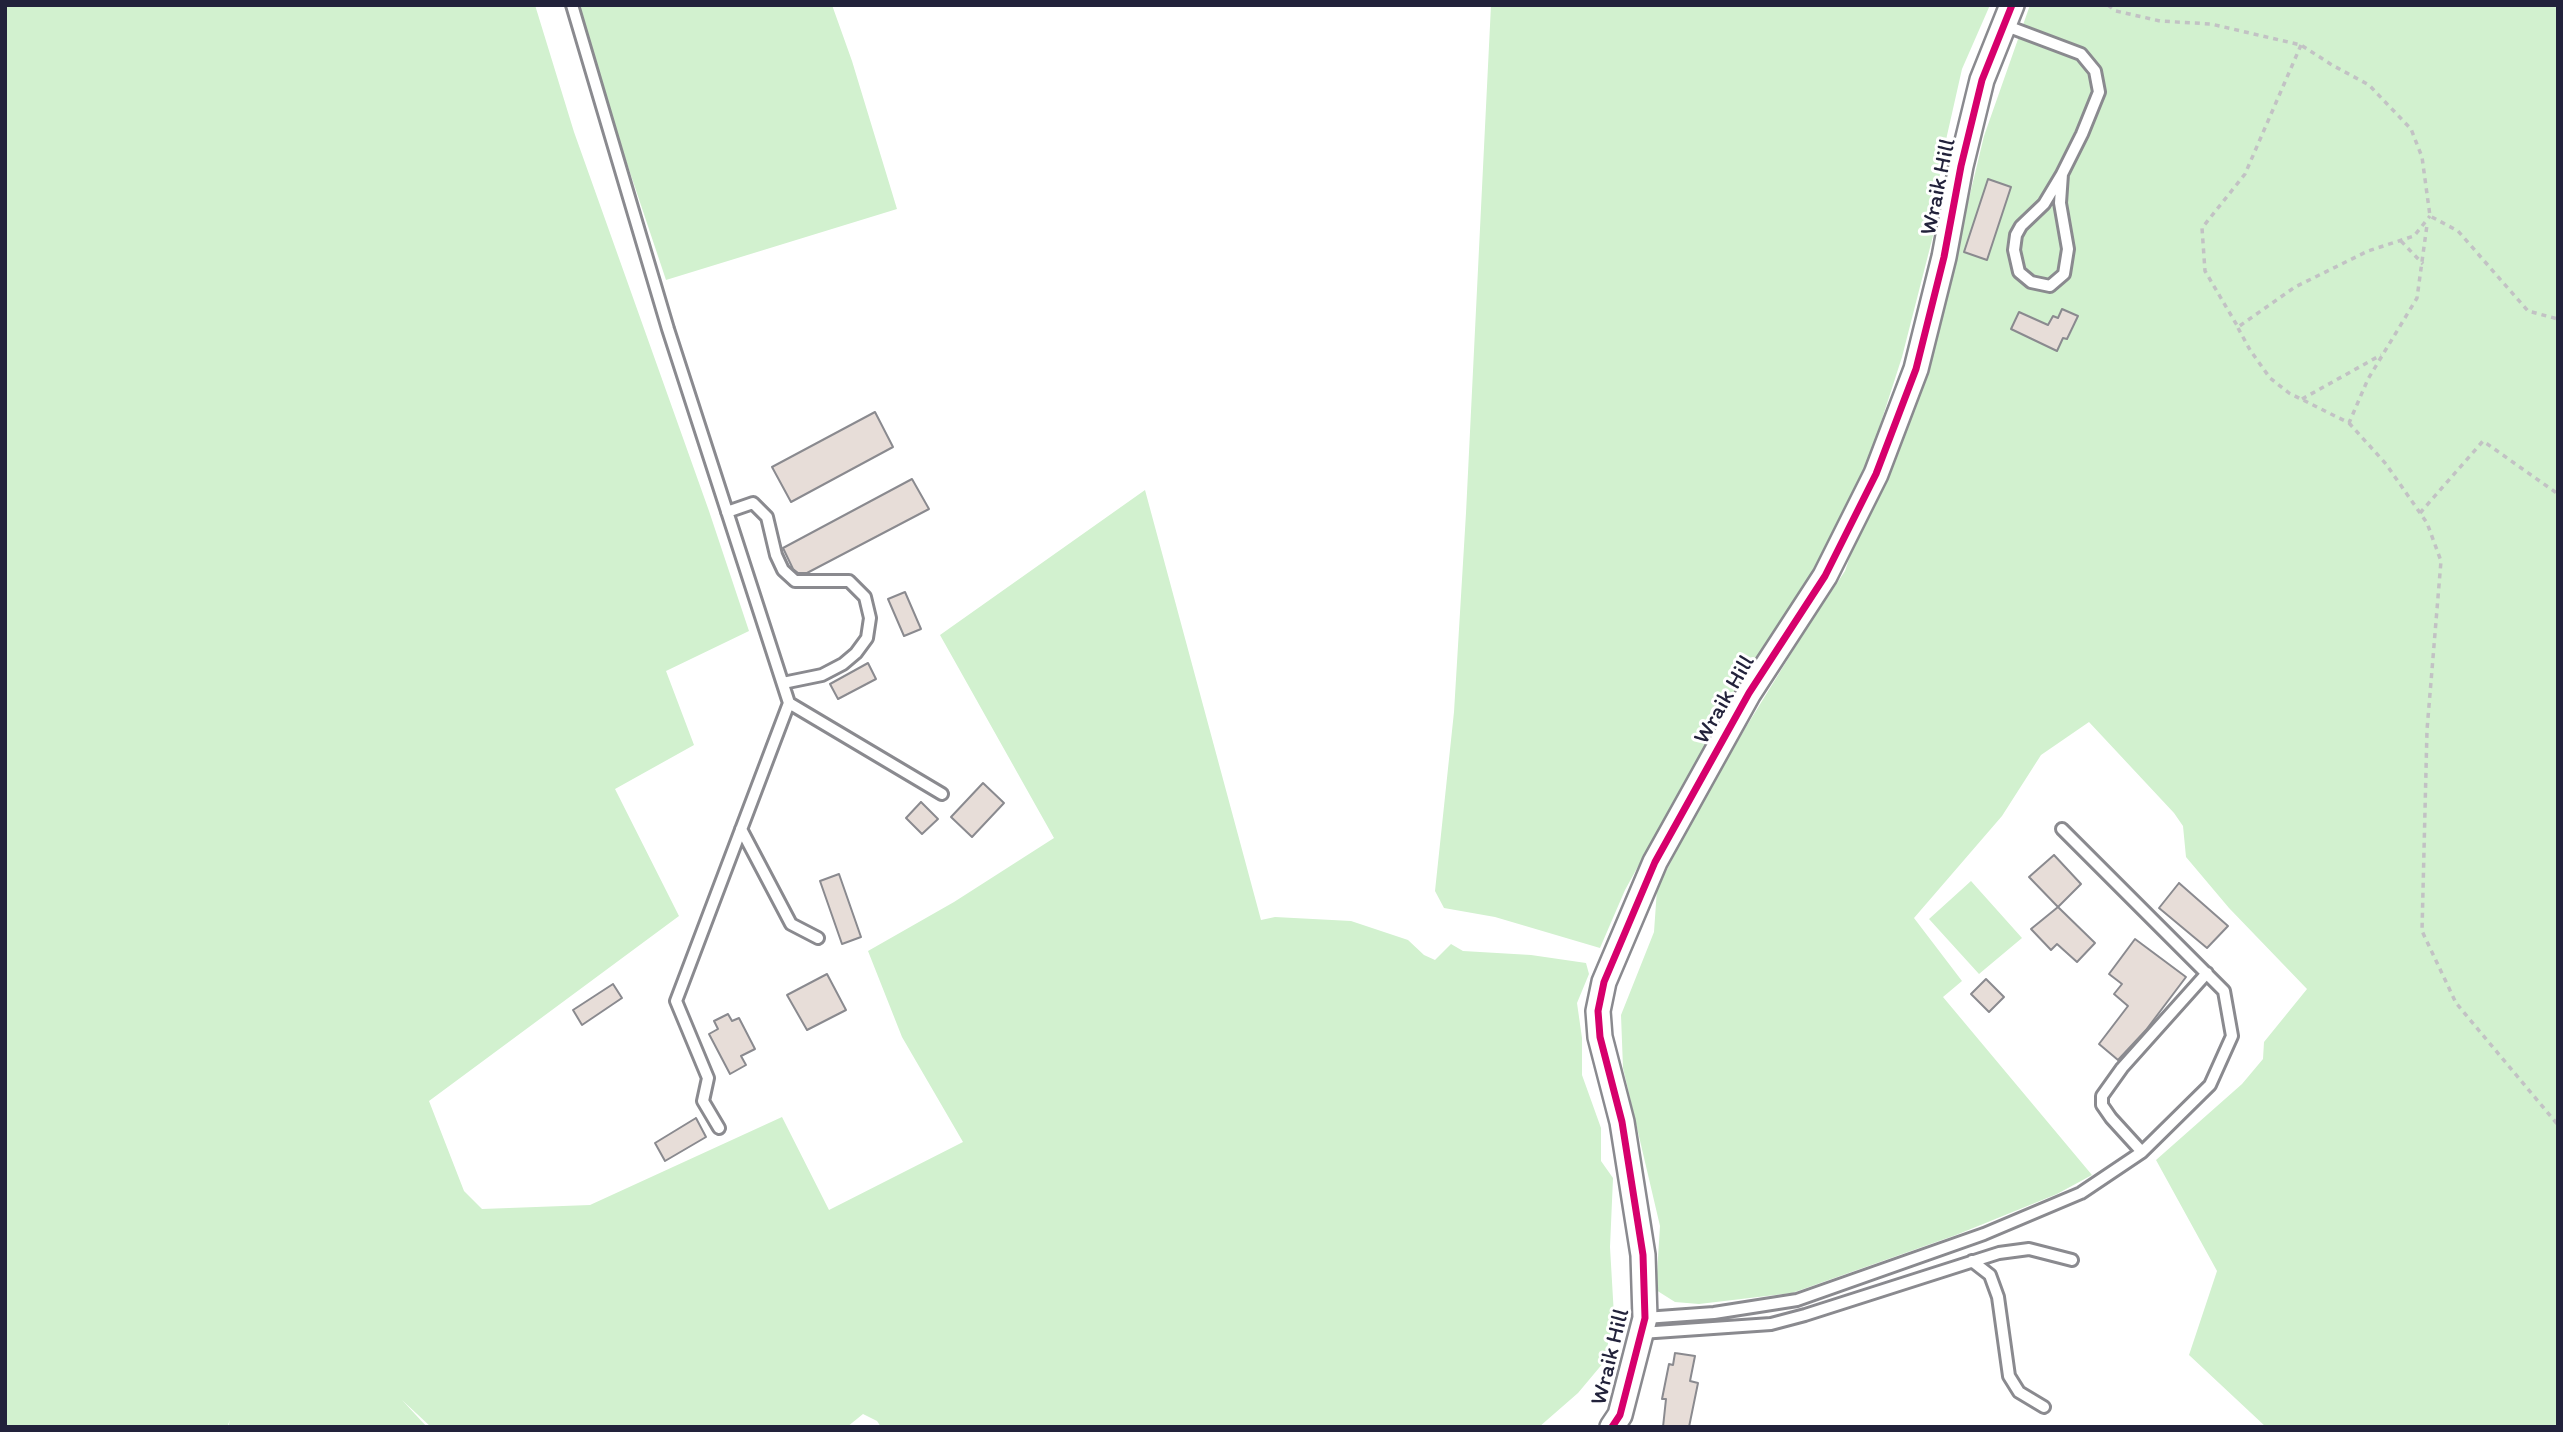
<!DOCTYPE html>
<html>
<head>
<meta charset="utf-8">
<style>
	body { margin:0 }
	#map { position:relative; width:2563px; height:1432px; overflow:hidden; background:#fff; font-family:Itim,sans-serif }
	canvas { display:block }
	.frame { position:absolute; inset:0; border:7px solid #22223b; pointer-events:none }
</style>
</head>
<body>
<div id="map">
<canvas width="2563" height="1432"></canvas>
<div class="frame"></div>
</div>
<script>
const g = document.querySelector('canvas').getContext('2d');
g.lineJoin = 'round';
function fill(path, color) {
  g.fillStyle = color;
  g.fill(path, 'evenodd');
}
function toPath(rows) {
  const path = new Path2D();
  for (const r of rows) {
    path.moveTo(r[0], r[1]);
    for (let i = 2; i < r.length; i += 2) path.lineTo(r[i], r[i + 1]);
  }
  return path;
}
function strokePath(path, color, width, dash) {
  g.strokeStyle = color;
  g.lineWidth = width;
  g.lineCap = dash ? 'butt' : 'round';
  g.setLineDash(dash || []);
  g.stroke(path);
}
function label(font, color, halo, rows, align = 'center') {
  g.font = font + ' Itim,sans-serif';
  g.lineWidth = 6;
  g.setLineDash([]);
  g.textBaseline = 'middle';
  g.strokeStyle = halo;
  g.fillStyle = color;
  for (const [text, x, y, turn = 0] of rows) {
    g.save();
    g.translate(x, y);
    g.rotate((+turn || 0) * Math.PI / 180);
    g.textAlign = isNaN(turn) ? turn : align;
    if (halo) g.strokeText(text, 0, 0);
    g.fillText(text, 0, 0);
    g.restore();
  }
}
const green = toPath([
	[5,5,535,5,574,132,709,511,749,631,666,671,694,745,615,789,679,916,429,1101,464,1191,482,1209,590,1205,782,1117,829,1210,963,1142,902,1037,868,951,954,902,1054,838,940,635,1145,490,1261,920,1275,917,1351,921,1408,940,1424,955,1435,960,1451,944,1463,951,1531,955,1586,963,1589,974,1577,1003,1582,1038,1582,1075,1601,1128,1601,1161,1613,1178,1610,1247,1614,1316,1604,1362,1578,1393,1539,1427,881,1427,877,1421,863,1414,847,1427,431,1427,402,1400,427,1427,228,1427,230,1420,227,1427,5,1427],
	[574,5,832,5,852,61,897,209,666,280],
	[1491,5,1990,5,1962,69,1941,162,1935,228,1902,357,1872,450,1821,569,1673,803,1625,890,1600,948,1495,917,1444,908,1435,891,1454,712,1466,513],
	[2030,5,2558,5,2558,1427,2266,1427,2189,1355,2217,1271,2156,1160,2242,1084,2263,1059,2264,1042,2307,989,2229,908,2186,857,2183,826,2174,813,2089,722,2041,755,2002,816,1914,918,1962,981,1943,997,2092,1175,2057,1194,1956,1235,1792,1293,1699,1304,1675,1302,1656,1290,1660,1226,1623,1068,1621,1015,1654,932,1657,889,1695,815,1746,727,1807,628,1845,571,1867,507,1924,363,1932,352,1984,136],
	[1988,180,2011,187,1987,260,1964,252],
	[2062,309,2078,316,2068,339,2063,338,2057,351,2011,329,2019,312,2048,325,2053,316,2058,318],
	[1971,881,2022,938,1979,974,1929,919]
]);
const building = toPath([
	[1988,179,2011,187,1987,260,1964,252,1988,179],
	[2062,309,2078,316,2067,339,2063,338,2057,351,2011,329,2019,312,2048,325,2053,316,2058,318,2062,309],
	[875,412,893,447,791,502,772,467,875,412],
	[912,479,929,509,807,573,798,573,793,569,783,548,912,479],
	[905,592,921,629,904,636,888,599,905,592],
	[868,663,876,679,838,699,830,684,868,663],
	[983,783,1004,803,972,837,951,817,983,783],
	[921,802,938,819,922,834,906,818,921,802],
	[2054,855,2081,884,2058,907,2029,877,2054,855],
	[839,874,861,937,842,944,820,881,839,874],
	[2179,883,2228,926,2207,948,2159,908,2179,883],
	[2058,907,2095,943,2077,962,2057,944,2051,950,2031,929,2058,907],
	[2135,939,2186,977,2146,1030,2118,1060,2099,1044,2128,1006,2114,994,2122,984,2109,974,2135,939],
	[827,974,846,1010,807,1030,787,995,827,974],
	[1986,979,2004,997,1989,1012,1971,994,1986,979],
	[613,984,622,998,582,1025,573,1010,613,984],
	[728,1014,732,1021,739,1018,755,1049,741,1056,746,1065,730,1074,709,1034,718,1029,714,1021,728,1014],
	[696,1118,706,1137,665,1161,655,1143,696,1118],
	[1675,1353,1695,1356,1690,1381,1698,1383,1689,1427,1663,1427,1666,1399,1662,1399,1669,1364,1673,1365,1675,1353]
]);
const path = toPath([
	[2108,5,2116,11,2160,21,2211,24,2301,45,2332,65,2369,85,2411,129,2422,157,2430,216,2458,231,2528,311,2558,319],
	[2301,45,2245,174,2202,228,2205,271,2238,327,2295,287,2368,251,2414,236,2430,216],
	[2401,241,2423,264],
	[2238,328,2250,350,2270,378,2289,393,2349,423,2368,379,2417,298,2427,225],
	[2302,399,2381,355],
	[2349,423,2386,464,2427,523,2441,561,2427,730,2422,931,2456,1003,2558,1125],
	[2420,513,2483,441,2558,494]
]);
const lane = toPath([
	[572,5,668,329,789,703,676,1001,708,1078,703,1101,719,1128],
	[2004,25,2081,54,2095,71,2099,92,2082,134,2062,174,2060,203,2068,249,2064,274,2050,286,2031,282,2019,272,2014,250,2016,235,2021,226,2044,204,2062,174],
	[727,512,753,503,767,517,776,555,783,570,795,581,849,581,865,597,870,618,867,638,856,653,843,664,822,675,783,683],
	[789,703,942,794],
	[741,829,791,924,818,938],
	[2142,1152,2111,1118,2102,1105,2102,1096,2122,1068,2207,973],
	[1972,1261,1990,1275,1998,1297,2009,1376,2019,1392,2044,1407],
	[1645,1318,1714,1313,1797,1300,1984,1234,2081,1193,2142,1152,2210,1085,2232,1036,2224,991,2062,829],
	[1641,1333,1771,1324,1805,1315,1999,1253,2029,1249,2072,1260]
]);
const street = toPath([
	[1612,1427,1620,1415,1645,1318,1643,1255,1622,1122,1600,1037,1598,1011,1604,982,1655,862,1749,693,1825,576,1876,474,1916,369,1944,257,1961,166,1982,80,2012,5]
]);
const cycleway = toPath([
	[1612,1427,1620,1415,1645,1318,1643,1255,1622,1122,1600,1037,1598,1011,1604,982,1655,862,1749,693,1825,576,1876,474,1916,369,1944,257,1961,166,1982,80,2012,5]
]);
const streetNames = [
	["Wraik Hill",1939,187,-78],
	["Wraik Hill",1725,700,-60],
	["Wraik Hill",1611,1357,-76]
];
fill(green, '#d2f1cf');
fill(building, '#e7ddd8');
strokePath(building, '#8a8a8f', 2);
strokePath(lane, '#8a8a8f', 16);
strokePath(street, '#8a8a8f', 28);
strokePath(path, '#c2c2c4', 3.5, [5, 5]);
strokePath(lane, '#fff', 10);
strokePath(street, '#fff', 23);
strokePath(cycleway, '#d6006c', 7);
label('23px', '#22223b', '#fff', streetNames);
</script>
</body>
</html>
